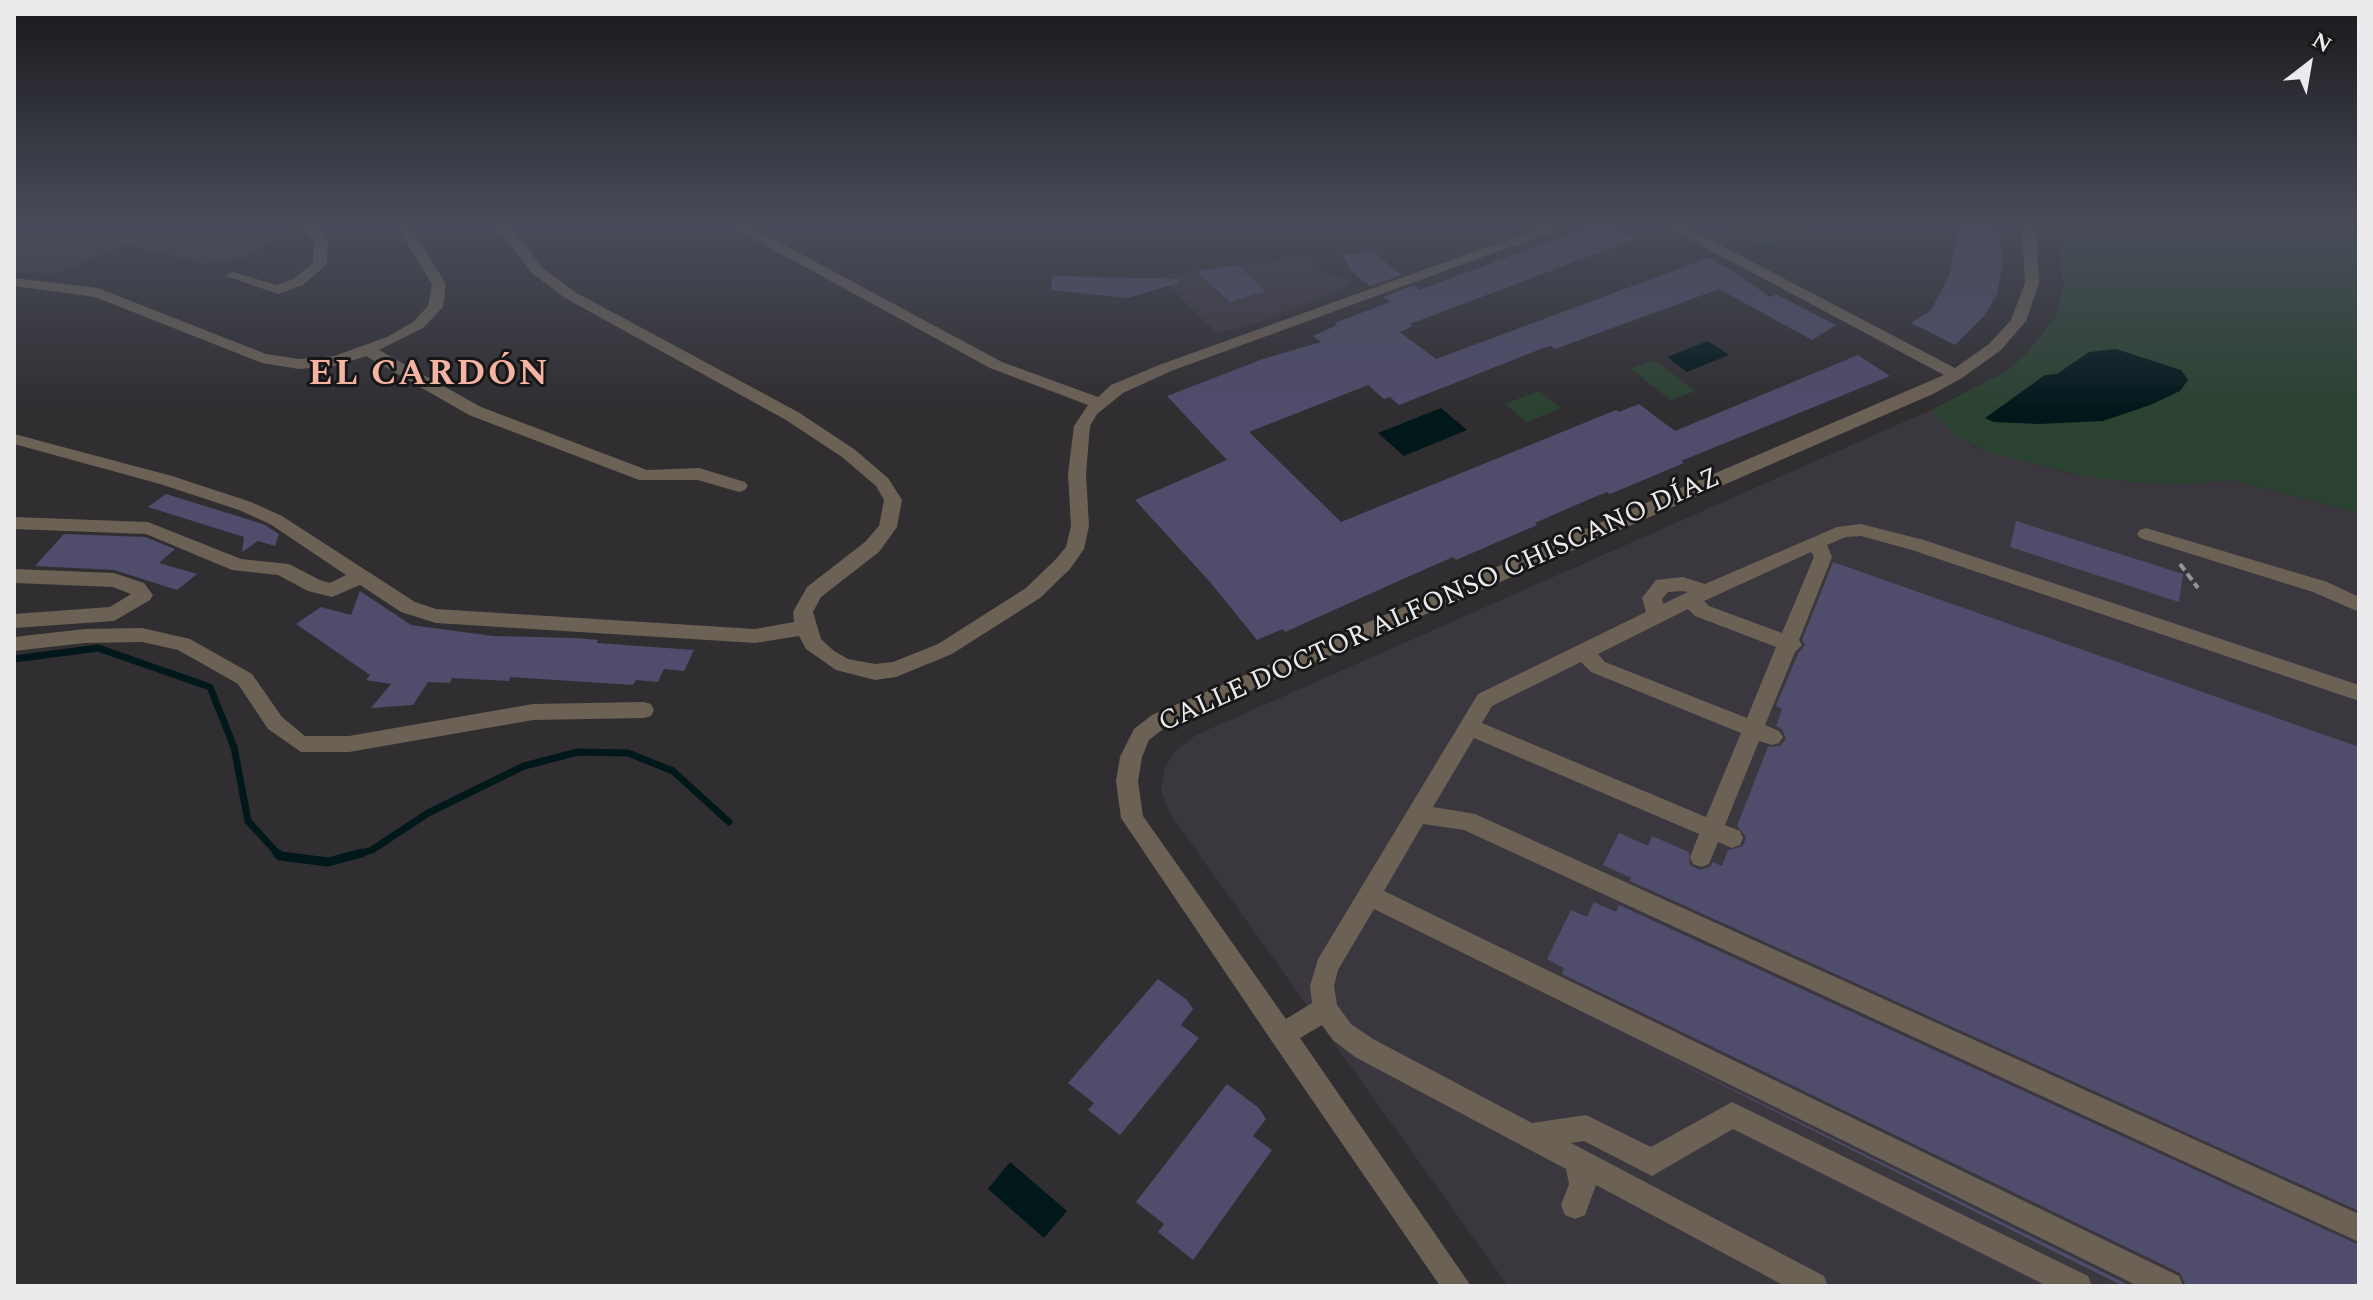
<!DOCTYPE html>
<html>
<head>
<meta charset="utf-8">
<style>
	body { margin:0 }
	#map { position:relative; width:2373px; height:1300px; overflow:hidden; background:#302e31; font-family:Spectral,serif }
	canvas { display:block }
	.frame { position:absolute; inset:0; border:16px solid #ebeaec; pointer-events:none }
	.north { position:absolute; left:2269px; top:24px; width:80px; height:80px; -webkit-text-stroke:6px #171718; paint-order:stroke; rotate:31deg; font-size:22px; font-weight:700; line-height:32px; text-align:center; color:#ebeaec }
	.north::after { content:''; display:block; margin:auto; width:28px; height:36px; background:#ebeaec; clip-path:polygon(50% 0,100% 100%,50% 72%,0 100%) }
</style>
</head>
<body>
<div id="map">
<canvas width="2373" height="1300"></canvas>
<div class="frame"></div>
<div class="north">N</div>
</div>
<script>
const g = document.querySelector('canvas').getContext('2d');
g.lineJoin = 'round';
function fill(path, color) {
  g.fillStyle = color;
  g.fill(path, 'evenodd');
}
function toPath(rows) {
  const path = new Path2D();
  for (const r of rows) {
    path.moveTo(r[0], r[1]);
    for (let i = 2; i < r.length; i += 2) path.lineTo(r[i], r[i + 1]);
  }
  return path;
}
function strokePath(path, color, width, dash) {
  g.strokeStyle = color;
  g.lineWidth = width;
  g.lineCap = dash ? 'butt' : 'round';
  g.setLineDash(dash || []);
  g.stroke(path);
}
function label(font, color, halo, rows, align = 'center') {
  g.font = font + ' Spectral,serif';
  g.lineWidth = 6;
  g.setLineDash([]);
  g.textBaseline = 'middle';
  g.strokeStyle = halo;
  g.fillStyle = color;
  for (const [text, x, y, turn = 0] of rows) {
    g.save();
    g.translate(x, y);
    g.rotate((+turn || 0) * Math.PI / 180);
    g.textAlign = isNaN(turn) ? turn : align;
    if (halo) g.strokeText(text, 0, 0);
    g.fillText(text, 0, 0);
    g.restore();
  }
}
const built = toPath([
	[290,228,246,258,204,264,126,244,58,274,14,272,14,228],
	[1306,256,1325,273,1349,280,1340,291,1244,327,1217,333,1159,276],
	[1931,410,1974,447,2067,473,2143,483,2190,484,2232,480,2359,513,2359,1286,1508,1286,1170,814,1161,791,1164,770,1174,752,1196,735]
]);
const green = toPath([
	[1791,228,1797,231,1766,247,1727,228],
	[2060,228,2359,228,2359,513,2232,480,2190,484,2143,483,2082,476,1986,452,1953,433,1931,410,2007,371,2027,353,2057,315,2063,285],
	[1654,360,1695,391,1671,400,1631,369],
	[1539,391,1561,408,1527,422,1505,404]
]);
const water = toPath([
	[1708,341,1729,355,1687,372,1667,357],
	[2116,349,2181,370,2188,380,2180,391,2150,405,2103,421,2039,424,1993,422,1985,418,2045,375,2057,374,2089,352],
	[1441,408,1467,430,1404,456,1378,433],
	[1010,1162,1067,1211,1044,1238,988,1189]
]);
const streamFar1 = toPath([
	[14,659,98,648,210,687,234,747,248,821,279,855],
	[354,855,372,850,428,813,524,766,578,752,628,753,673,771,729,822]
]);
const stream = toPath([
	[277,853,280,856,328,862,362,853]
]);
const building = toPath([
	[1586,228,1616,228,1635,239,1410,324,1413,326,1400,332,1436,359,1708,258,1732,270,1770,297,1776,294,1836,325,1812,340,1719,289,1555,349,1551,346,1538,350,1399,405,1390,397,1384,399,1368,385,1249,432,1341,522,1616,410,1619,412,1639,404,1675,431,1858,355,1890,376,1681,461,1684,463,1610,494,1607,492,1585,501,1535,523,1537,525,1456,560,1453,557,1421,571,1285,632,1283,629,1257,640,1210,582,1135,500,1227,460,1167,396,1263,359,1321,342,1313,336,1337,325,1335,323,1390,302,1383,297,1414,285,1419,290],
	[1958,228,1997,228,2000,230,2002,268,1997,294,1985,315,1955,345,1911,323,1931,310,1949,276],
	[1374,252,1383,260,1402,275,1370,286,1350,270,1342,254],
	[1237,265,1265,291,1230,302,1196,271],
	[1052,276,1178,279,1179,283,1127,298,1051,290],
	[166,494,263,524,279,534,275,546,258,541,242,552,244,537,148,507],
	[2016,521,2183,574,2179,602,2010,547],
	[64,534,145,537,175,549,159,563,197,574,177,590,114,570,35,566],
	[1833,562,2359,747,2359,1211,1630,881,1631,878,1603,865,1619,833,1648,846,1652,836,1689,852,1690,865,1700,870,1710,867,1713,862,1722,866,1728,850,1743,846,1746,837,1737,826,1768,747,1780,746,1786,739,1782,729,1776,726,1782,709,1776,706,1798,654,1805,645,1802,640],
	[360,591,411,625,493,636,576,638,598,640,597,643,694,650,684,671,664,669,658,682,636,680,633,685,510,677,509,681,452,678,450,683,428,682,413,705,371,708,391,684,366,680,370,675,296,624,321,607,351,615],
	[1594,902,1616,912,1619,905,2359,1245,2359,1286,2186,1286,2180,1273,1562,974,1564,968,1547,959,1571,910,1587,917],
	[1158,979,1187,1000,1193,1009,1181,1025,1199,1038,1120,1135,1088,1110,1094,1103,1068,1083],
	[1611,1029,2131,1286,2123,1286],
	[1227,1084,1259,1108,1266,1119,1253,1136,1272,1150,1193,1260,1158,1232,1164,1224,1136,1202]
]);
const path = toPath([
	[2180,564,2198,588]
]);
const minor = toPath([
	[301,227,316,227,328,241,327,264,303,285,278,294,226,276,233,272,277,285,293,279,313,263,314,242,301,227],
	[397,227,411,227,446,284,443,307,423,328,379,350,481,407,647,470,699,468,745,482,748,486,745,490,739,492,698,480,639,480,469,415,366,356,336,366,299,369,262,363,95,297,14,286,14,278,98,288,266,354,299,359,334,356,387,337,413,322,428,306,432,284,397,227],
	[496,227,511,227,542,267,575,292,798,412,854,449,888,478,902,500,897,527,879,552,821,597,813,612,821,639,834,651,848,659,875,664,893,662,938,644,1026,588,1056,559,1066,547,1071,526,1068,474,1074,426,1088,405,990,368,732,227,751,227,1002,362,1098,397,1111,385,1159,365,1543,227,1565,227,1171,371,1123,393,1097,414,1090,426,1086,474,1089,526,1084,549,1070,569,1040,598,952,654,896,677,875,680,836,670,806,649,799,636,755,643,436,623,401,612,360,585,332,597,308,591,278,575,232,570,146,534,14,529,14,517,148,522,241,559,289,564,320,580,330,583,346,575,270,524,239,510,160,484,14,444,14,434,172,476,251,502,282,516,415,602,436,609,755,629,794,622,793,612,807,587,865,542,879,526,884,500,876,486,842,457,786,420,565,298,532,273,496,227],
	[1667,227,1686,227,1955,368,1989,344,2011,320,2025,283,2022,227,2036,227,2039,283,2026,321,2001,350,1962,378,1933,394,1166,727,1149,740,1142,757,1138,781,1143,816,1286,1019,1312,1003,1310,986,1318,959,1478,694,1646,612,1642,598,1656,580,1683,577,1705,584,1837,527,1861,524,1924,540,2359,685,2359,701,1912,550,1861,536,1846,537,1827,545,1832,557,1799,640,1802,645,1795,652,1765,725,1779,731,1783,737,1779,743,1772,745,1759,741,1725,825,1740,831,1743,838,1740,845,1732,848,1718,842,1709,864,1701,867,1693,864,1690,857,1699,834,1474,738,1433,807,1475,814,2359,1214,2359,1242,1464,830,1423,824,1384,891,2179,1276,2183,1286,2138,1286,1374,909,1338,970,1334,986,1337,1005,1351,1024,1373,1039,1532,1123,1586,1115,1651,1147,1732,1102,2088,1276,2092,1286,2047,1286,1733,1129,1652,1176,1584,1141,1571,1143,1824,1276,1828,1286,1785,1286,1596,1185,1585,1215,1575,1219,1565,1215,1561,1205,1569,1184,1566,1169,1355,1057,1333,1040,1322,1025,1300,1038,1471,1286,1440,1286,1273,1043,1121,818,1116,781,1120,757,1134,729,1152,715,1944,375,1667,227],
	[1811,552,1814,557,1782,633,1709,606,1704,601,1811,552],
	[1683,591,1688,592,1663,604,1662,599,1668,592,1683,591],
	[1688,609,1695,616,1776,647,1747,718,1605,662,1598,654,1688,609],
	[1581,662,1591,672,1741,733,1706,817,1482,723,1492,706,1581,662],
	[2146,528,2327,582,2359,597,2359,612,2313,592,2140,538,2137,534,2140,530,2146,528],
	[14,569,114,573,144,583,153,595,150,600,114,621,14,628,14,614,110,607,131,594,113,587,14,583,14,569],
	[142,628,190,639,252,674,282,717,305,736,349,736,533,704,644,702,651,704,654,710,651,716,644,718,533,720,349,752,301,752,268,729,238,684,178,650,142,642,85,643,14,651,14,637,85,629,142,628]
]);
const streetNames = [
	["CALLE DOCTOR ALFONSO CHISCANO DÍAZ",1440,602,-24]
];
const districtNames = [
	["EL CARDÓN",429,377]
];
fill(built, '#3b373f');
fill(green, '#2b4231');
fill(water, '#01181b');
strokePath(streamFar1, '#01181b', 7);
strokePath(stream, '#01181b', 9);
fill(building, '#504c6c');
strokePath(path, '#969497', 4, [8, 4]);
fill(minor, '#6c6155');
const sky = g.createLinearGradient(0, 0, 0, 410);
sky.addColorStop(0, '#1a191b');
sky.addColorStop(0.55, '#484c5a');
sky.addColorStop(1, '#484c5a00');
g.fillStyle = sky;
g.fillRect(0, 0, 2373, 410);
label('28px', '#ebeaec', '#171718', streetNames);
g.letterSpacing = '2px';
label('bold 36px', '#f5b3a3', '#171718', districtNames);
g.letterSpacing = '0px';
</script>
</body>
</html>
